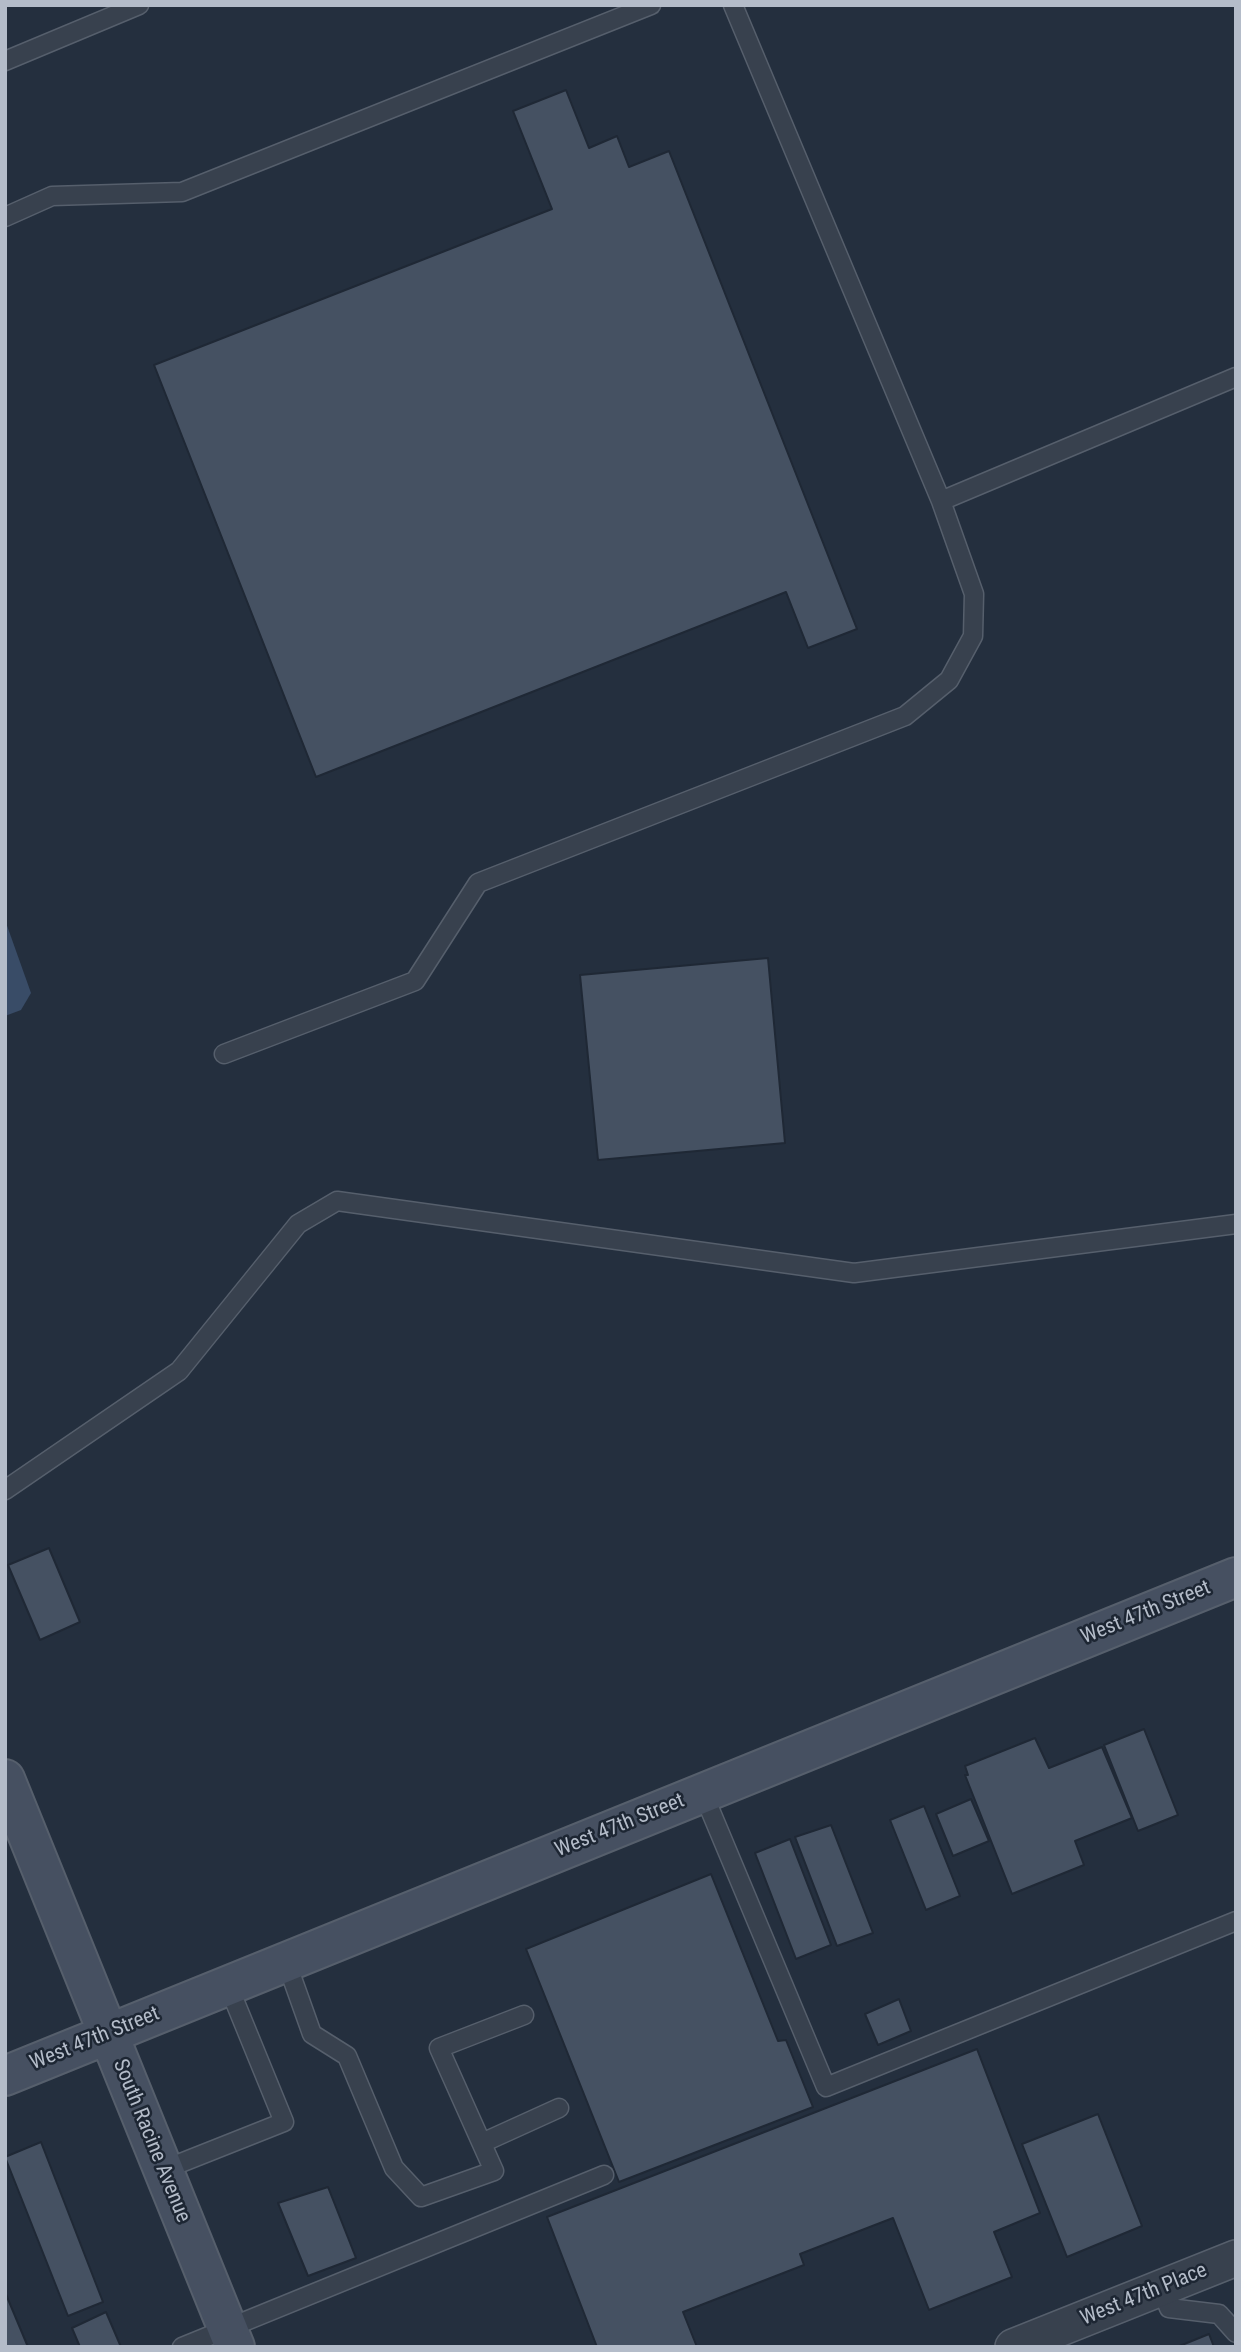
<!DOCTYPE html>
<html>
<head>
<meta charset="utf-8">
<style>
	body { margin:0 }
	#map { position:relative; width:1241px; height:2352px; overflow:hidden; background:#242f3e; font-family:"Roboto Condensed",sans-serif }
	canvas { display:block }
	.frame { position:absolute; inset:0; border:7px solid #b4bcc9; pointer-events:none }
</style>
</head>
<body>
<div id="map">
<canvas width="1241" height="2352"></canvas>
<div class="frame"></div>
</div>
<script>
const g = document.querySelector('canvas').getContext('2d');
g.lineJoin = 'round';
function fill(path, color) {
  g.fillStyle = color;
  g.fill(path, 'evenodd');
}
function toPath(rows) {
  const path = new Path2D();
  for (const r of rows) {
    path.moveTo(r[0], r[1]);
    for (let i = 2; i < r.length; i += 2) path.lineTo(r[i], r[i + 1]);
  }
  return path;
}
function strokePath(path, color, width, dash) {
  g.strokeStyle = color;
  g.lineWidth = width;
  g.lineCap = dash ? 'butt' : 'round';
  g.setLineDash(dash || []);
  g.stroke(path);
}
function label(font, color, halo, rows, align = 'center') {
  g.font = font + ' "Roboto Condensed",sans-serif';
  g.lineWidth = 5;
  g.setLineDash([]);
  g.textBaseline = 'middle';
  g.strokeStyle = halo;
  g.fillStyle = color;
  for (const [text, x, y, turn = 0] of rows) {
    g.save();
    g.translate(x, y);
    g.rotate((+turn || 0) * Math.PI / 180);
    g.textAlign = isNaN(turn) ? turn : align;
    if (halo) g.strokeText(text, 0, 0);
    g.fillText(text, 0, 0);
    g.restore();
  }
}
const water = toPath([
	[5,920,31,993,21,1010,5,1016]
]);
const building = toPath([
	[566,90,589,148,617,136,629,167,669,151,857,629,808,648,786,592,316,777,154,365,552,209,513,111,566,90],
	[768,958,785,1143,598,1160,580,975,768,958],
	[49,1548,80,1622,40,1640,8,1565,49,1548],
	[1144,1729,1178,1815,1138,1831,1104,1745,1144,1729],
	[1035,1738,1049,1768,1102,1747,1132,1818,1075,1841,1084,1865,1012,1894,965,1775,968,1775,965,1766,1035,1738],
	[971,1799,989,1841,953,1856,936,1814,971,1799],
	[924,1806,960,1896,926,1910,890,1820,924,1806],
	[831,1825,873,1933,837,1946,795,1837,831,1825],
	[790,1839,831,1945,796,1959,755,1853,790,1839],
	[711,1874,778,2041,786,2040,813,2107,619,2182,526,1949,711,1874],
	[899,1999,911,2031,878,2045,865,2014,899,1999],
	[977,2049,1040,2213,994,2232,1012,2277,929,2310,893,2218,800,2254,804,2265,683,2312,697,2347,597,2347,547,2217,977,2049],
	[1098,2114,1142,2226,1067,2257,1022,2144,1098,2114],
	[41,2142,103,2302,68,2316,5,2157,41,2142],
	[328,2187,356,2258,308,2276,278,2203,328,2187],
	[5,2292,28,2347,5,2347,5,2292],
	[106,2312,121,2347,80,2347,72,2328,106,2312],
	[1209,2334,1214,2347,1177,2347,1209,2334]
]);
const lane = toPath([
	[5,61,139,5],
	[5,217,52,196,182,192,651,5],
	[941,501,1236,377],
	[224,1054,415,981,478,883,905,716,949,680,973,636,974,594,941,501,733,5],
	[5,1490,179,1371,298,1224,337,1201,854,1273,1236,1224],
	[703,1793,826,2087,1236,1921],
	[286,1961,312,2034,347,2056,394,2168,421,2197,494,2171,439,2048,524,2015],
	[482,2143,559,2108],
	[163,2170,284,2122,228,1985],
	[1161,2288,1169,2308,1219,2314,1236,2333],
	[182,2347,604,2175]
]);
const street = toPath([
	[1013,2347,1236,2258]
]);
const secondary = toPath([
	[5,1779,235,2347],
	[5,2076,1236,1577]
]);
const streetNames = [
	["West 47th Street",1146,1613,-22],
	["West 47th Street",620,1826,-22],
	["West 47th Street",95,2039,-22],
	["South Racine Avenue",151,2141,68],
	["West 47th Place",1144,2295,-22]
];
fill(water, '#394c67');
fill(building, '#455162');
strokePath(building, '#1f2835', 2);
strokePath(lane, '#565f6c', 21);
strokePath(street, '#565f6c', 38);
strokePath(secondary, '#565f6c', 42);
strokePath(lane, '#38414e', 18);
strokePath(street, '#38414e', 35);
strokePath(secondary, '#465061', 38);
label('21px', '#b4bcc9', '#1d2633', streetNames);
</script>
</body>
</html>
